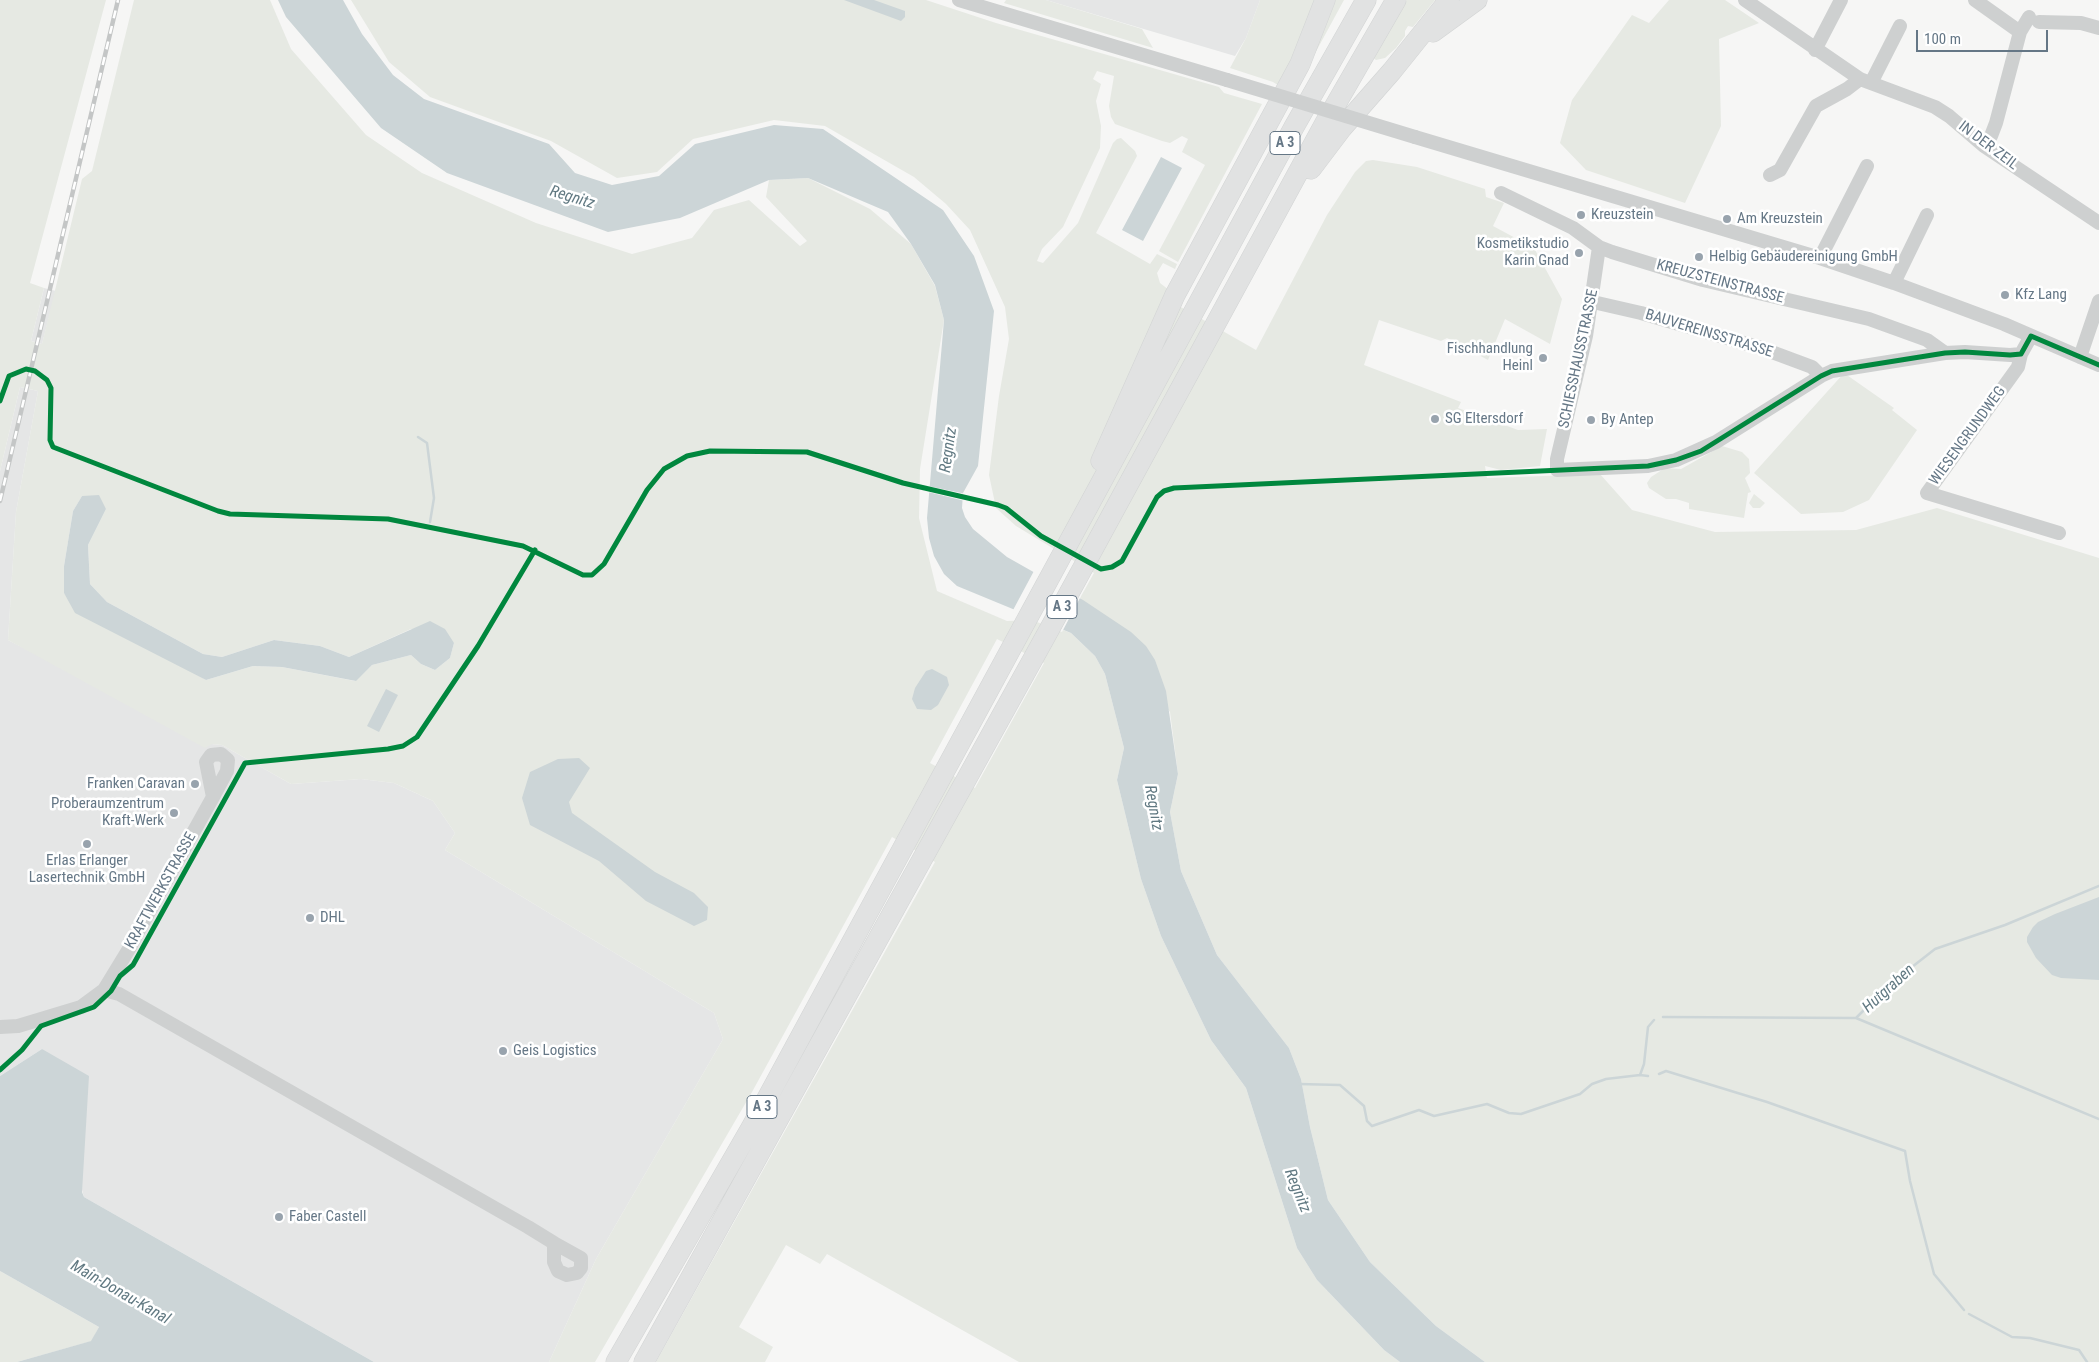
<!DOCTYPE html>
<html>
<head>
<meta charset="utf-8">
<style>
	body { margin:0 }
	#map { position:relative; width:2099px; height:1362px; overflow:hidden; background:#f6f6f5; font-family:"Roboto Condensed",sans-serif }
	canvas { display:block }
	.scale { position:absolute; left:1916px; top:30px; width:132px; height:22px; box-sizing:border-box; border:2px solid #657786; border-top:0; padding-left:6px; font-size:15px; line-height:18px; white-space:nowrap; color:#657786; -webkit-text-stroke:4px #fff; paint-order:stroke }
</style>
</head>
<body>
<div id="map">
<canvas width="2099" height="1362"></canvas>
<div class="scale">100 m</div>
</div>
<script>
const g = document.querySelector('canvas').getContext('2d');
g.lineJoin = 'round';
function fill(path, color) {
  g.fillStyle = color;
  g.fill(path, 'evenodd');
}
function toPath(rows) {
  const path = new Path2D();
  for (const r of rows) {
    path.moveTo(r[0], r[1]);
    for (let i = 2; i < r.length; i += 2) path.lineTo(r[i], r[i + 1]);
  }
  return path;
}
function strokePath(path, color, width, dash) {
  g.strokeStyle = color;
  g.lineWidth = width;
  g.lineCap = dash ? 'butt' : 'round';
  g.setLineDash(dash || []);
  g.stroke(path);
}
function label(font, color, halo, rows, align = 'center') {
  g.font = font + ' "Roboto Condensed",sans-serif';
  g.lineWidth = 5;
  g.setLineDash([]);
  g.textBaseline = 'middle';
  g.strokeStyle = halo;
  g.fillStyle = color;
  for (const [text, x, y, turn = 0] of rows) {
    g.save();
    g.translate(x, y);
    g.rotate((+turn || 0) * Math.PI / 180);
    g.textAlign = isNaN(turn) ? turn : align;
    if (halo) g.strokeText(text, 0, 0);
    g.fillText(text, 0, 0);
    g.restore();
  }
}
const built = toPath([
	[1046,0,1260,0,1246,38,1235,56],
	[44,288,56,291,42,344,31,341],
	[20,387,38,391,16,512,8,640,212,744,222,745,291,784,361,779,394,783,433,801,455,833,445,850,714,1013,723,1039,596,1259,549,1362,374,1362,84,1197,42,1049,0,1076,0,471]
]);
const green = toPath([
	[0,0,106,0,30,283,44,288,31,341,42,344,82,179,92,171,134,0,270,0,291,49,366,135,422,173,536,223,632,254,692,238,714,210,749,200,800,246,807,241,766,197,769,180,808,178,870,209,911,244,935,286,944,320,920,469,919,518,937,591,1007,621,1036,620,1071,633,1095,656,1105,674,1124,748,1117,780,1141,879,1161,936,1211,1040,1246,1088,1297,1248,1317,1280,1384,1350,1400,1362,1019,1362,827,1254,820,1264,786,1245,739,1327,773,1347,765,1362,656,1362,935,862,892,837,752,1092,595,1362,549,1362,596,1259,723,1039,714,1013,445,850,455,833,433,801,394,783,361,779,291,784,222,745,212,744,205,748,8,640,16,512,38,391,20,387,0,471],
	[82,496,106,509,88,545,90,584,107,602,203,654,222,657,274,640,320,646,349,657,411,629,454,643,450,658,435,670,421,664,411,655,372,665,355,681,282,667,253,666,206,680,64,593,64,566,73,511],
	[997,639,1044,663,975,788,930,763],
	[351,0,926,0,996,23,1219,87,1224,93,1262,104,1178,262,1159,251,1205,165,1182,152,1188,139,1182,136,1170,143,1162,141,1115,124,1111,117,1109,106,1114,76,1097,71,1093,79,1101,84,1096,101,1101,126,1100,148,1063,227,1042,249,1037,261,1043,263,1078,223,1113,143,1117,139,1121,138,1135,151,1137,156,1096,233,1150,264,1157,254,1177,264,1175,269,1163,263,1157,273,1160,283,1169,290,1165,298,1256,350,1327,215,1355,172,1366,161,1373,160,1417,167,1485,189,1486,197,1504,203,1493,226,1534,248,1562,299,1550,344,1505,319,1488,360,1447,338,1441,341,1379,320,1364,365,1461,402,1458,408,1518,430,1547,429,1540,466,1501,470,1485,466,1487,478,1600,474,1632,510,1715,532,1856,530,1937,508,2099,558,2099,1362,1485,1362,1436,1326,1370,1262,1328,1200,1310,1127,1301,1079,1289,1048,1217,955,1181,871,1170,812,1178,774,1170,712,1080,598,1094,573,1016,526,996,508,989,475,999,396,1009,339,1005,307,970,230,946,204,914,177,825,126,774,120,693,139,657,172,617,178,551,141,430,97,389,62],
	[1006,0,1046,0,1142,29,1153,48,1004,3],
	[1260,0,1319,0,1281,87,1273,82,1230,68,1246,38],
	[1331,0,1344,0,1301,79],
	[1407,0,1435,0,1413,27,1408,26,1405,31,1405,36,1396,48,1385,58,1376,60,1373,58],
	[1669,0,1725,0,1759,23,1719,39,1721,126,1685,203,1586,170,1560,143,1572,100,1632,15,1649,23],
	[1844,373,1894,408,1892,410,1917,430,1869,500,1843,512,1801,514,1754,473],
	[1722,446,1742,452,1749,459,1750,473,1745,478,1751,492,1748,493,1744,518,1689,509,1689,503,1676,499,1666,499,1649,488,1647,483,1651,477,1665,468,1681,469],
	[1754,494,1765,503,1760,508,1753,508,1749,503],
	[0,1271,99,1327,92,1341,17,1362,0,1362]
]);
const water = toPath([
	[278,0,343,0,362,34,393,75,424,99,549,144,575,173,612,185,659,176,695,144,774,125,823,129,943,210,974,256,994,311,978,466,963,493,962,508,965,517,973,529,1007,557,1083,600,1131,632,1146,646,1155,660,1166,691,1178,774,1170,812,1181,871,1217,955,1289,1048,1301,1079,1310,1127,1328,1200,1370,1262,1436,1326,1485,1362,1400,1362,1384,1350,1317,1280,1297,1248,1246,1088,1211,1040,1161,936,1141,879,1117,780,1124,748,1105,674,1095,656,1071,633,957,586,944,574,934,556,929,538,927,518,944,320,935,285,911,244,888,212,808,178,769,180,680,218,608,232,447,173,381,128,286,17],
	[844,0,874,0,905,11,905,17,901,21],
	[1161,157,1182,168,1143,241,1122,230],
	[99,495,106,509,88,545,90,584,107,602,203,654,222,657,274,640,320,646,349,657,430,621,445,629,454,643,450,658,435,670,421,664,411,655,372,665,356,681,282,667,253,666,206,680,75,613,64,593,64,566,73,511,82,496],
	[932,669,947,677,949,685,938,705,931,710,917,709,912,699,915,688,926,671],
	[386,689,398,695,379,732,367,726],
	[579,758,590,768,569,802,572,813,655,872,694,893,708,907,707,920,694,926,646,901,599,861,530,825,522,798,530,772,558,759],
	[2099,897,2099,980,2061,978,2052,975,2036,958,2027,942,2027,937,2033,927,2038,922,2055,914],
	[42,1049,89,1076,82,1192,84,1197,374,1362,17,1362,91,1341,99,1327,0,1271,0,1076]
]);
const pier = toPath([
	[928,486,966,494,965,501,928,492],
	[1035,569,1081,596,1062,632,1012,612]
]);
const stream = toPath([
	[418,437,427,443,434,498,430,522],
	[1663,1017,1856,1018,1889,985,1935,949,2005,925,2099,886],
	[1856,1018,2099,1119],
	[1659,1074,1666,1071,1767,1102,1905,1151,1910,1181,1934,1274,1964,1310],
	[1640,1075,1648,1076],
	[1299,1084,1340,1085,1364,1106,1367,1121,1372,1126,1419,1110,1434,1116,1487,1104,1509,1113,1521,1114,1580,1094,1592,1084,1606,1079,1640,1075,1644,1064,1648,1027,1654,1020],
	[1969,1314,2012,1337,2030,1338,2079,1350,2087,1362]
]);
const minor = toPath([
	[959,0,1227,80],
	[1745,0,1860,79,1935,107,1949,116,1984,146,2099,223],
	[1975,0,2020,32],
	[2039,22,2081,23,2099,28],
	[1815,50,1841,0],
	[1871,83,1900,26],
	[1415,137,1820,258,1894,283,2004,324,2099,365],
	[1984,146,1991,136,1996,123,2020,32,2029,17],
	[1770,175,1780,170,1816,106,1847,89,1860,79],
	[1501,193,1573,228,1599,247,1612,252,1703,280,1869,319,1927,340,1945,353],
	[1599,247,1586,336,1557,459,1557,470,1648,466,1676,460,1716,442,1821,376,1832,371,1945,353,1965,352,2010,355,2021,354],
	[1820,258,1867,166],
	[1894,283,1927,215],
	[1593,302,1641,313,1761,348,1812,367,1821,376],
	[2031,336,2021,354,2018,367,1927,493,2059,533],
	[2080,357,2099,301],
	[104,990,119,994,528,1227,554,1243,554,1262,558,1271,567,1275,577,1273,581,1268,581,1258,554,1243],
	[0,1027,18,1026,81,1007,104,990,129,949,139,930,213,797,227,771,228,760,221,754,211,755,206,762,213,797]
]);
const highway = toPath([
	[1433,32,1477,0],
	[1311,169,1342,128,1392,71,1449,0],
	[1101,461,1175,295,1300,64,1325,0],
	[616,1362,751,1128,1294,127,1366,0],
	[644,1362,1049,630,1325,123,1396,0]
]);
const rail = toPath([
	[0,501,118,0]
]);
const minorBridge = toPath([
	[1227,80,1415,137]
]);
const cycleway = toPath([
	[0,401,9,376,26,369,35,371,47,380,51,388,50,440,53,447,218,511,230,514,388,519,523,546,583,575,592,575,604,564,647,490,664,469,687,456,710,451,807,452,903,483,998,505,1006,508,1041,536,1101,569,1112,567,1122,561,1157,497,1164,491,1174,488,1648,466,1676,460,1701,451,1821,376,1832,371,1945,353,1965,352,2010,355,2021,354,2031,336,2099,365],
	[0,1070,22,1050,41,1026,94,1007,111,991,120,976,133,965,245,763,388,749,403,746,417,737,478,646,535,550]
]);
const markers = [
	[1581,215,5,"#98a3ad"],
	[1727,219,5,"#98a3ad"],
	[1579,253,5,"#98a3ad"],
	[1699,257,5,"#98a3ad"],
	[2005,295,5,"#98a3ad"],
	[1543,358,5,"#98a3ad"],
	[1435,419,5,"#98a3ad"],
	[1591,420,5,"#98a3ad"],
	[195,784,5,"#98a3ad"],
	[174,813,5,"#98a3ad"],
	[87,844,5,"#98a3ad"],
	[310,918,5,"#98a3ad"],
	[503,1051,5,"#98a3ad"],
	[279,1217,5,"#98a3ad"]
];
const shields = [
	[1285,143,30],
	[1062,607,30],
	[762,1107,30]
];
const shieldNames = [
	["A 3",1285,143],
	["A 3",1062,607],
	["A 3",762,1107]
];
const streetNames = [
	["IN DER ZEIL",1988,146,37],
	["KREUZSTEINSTRASSE",1720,282,15],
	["BAUVEREINSSTRASSE",1709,334,17],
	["SCHIESSHAUSSTRASSE",1579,359,-78],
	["WIESENGRUNDWEG",1968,436,-54],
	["KRAFTWERKSTRASSE",161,891,-61]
];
const poiNames = [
	["Kreuzstein",1591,215],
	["Am Kreuzstein",1737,219],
	["Kosmetikstudio",1569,244,"right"],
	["Karin Gnad",1569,261,"right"],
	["Helbig Gebäudereinigung GmbH",1709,257],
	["Kfz Lang",2015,295],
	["Fischhandlung",1533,349,"right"],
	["Heinl",1533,366,"right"],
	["SG Eltersdorf",1445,419],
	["By Antep",1601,420],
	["Franken Caravan",185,784,"right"],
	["Proberaumzentrum",164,804,"right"],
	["Kraft-Werk",164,821,"right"],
	["Erlas Erlanger",87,861,"center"],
	["Lasertechnik GmbH",87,878,"center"],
	["DHL",320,918],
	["Geis Logistics",513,1051],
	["Faber Castell",289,1217]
];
const waterNames = [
	["Regnitz",572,198,17],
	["Regnitz",949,450,-82],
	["Regnitz",1153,808,80],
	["Hutgraben",1889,989,-42],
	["Regnitz",1297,1191,68],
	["Main-Donau-Kanal",120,1293,30]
];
fill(built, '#e5e6e6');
fill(green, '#e6e9e3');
fill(water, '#ccd5d7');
fill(pier, '#f6f6f5');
strokePath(stream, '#ccd5d7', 2.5);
strokePath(highway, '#d2d4d4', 21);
strokePath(minor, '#ced0d0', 14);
strokePath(highway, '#e1e2e2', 20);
strokePath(rail, '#c4c6c6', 4.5);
strokePath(rail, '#fff', 2.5, [8]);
strokePath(minorBridge, '#ced0d0', 14);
strokePath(cycleway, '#00873e', 5);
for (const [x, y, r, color] of markers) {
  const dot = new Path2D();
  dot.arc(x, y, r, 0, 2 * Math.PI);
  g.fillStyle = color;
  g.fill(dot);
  strokePath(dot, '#fff', 2);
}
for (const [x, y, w] of shields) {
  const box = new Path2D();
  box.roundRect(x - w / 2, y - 11.5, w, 23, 4);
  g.fillStyle = '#fff';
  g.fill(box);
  strokePath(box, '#657786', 1);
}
label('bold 14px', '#657786', null, shieldNames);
label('15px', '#657786', '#fff', streetNames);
label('15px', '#657786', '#fff', poiNames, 'left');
label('italic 16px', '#617982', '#fff', waterNames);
</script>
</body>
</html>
